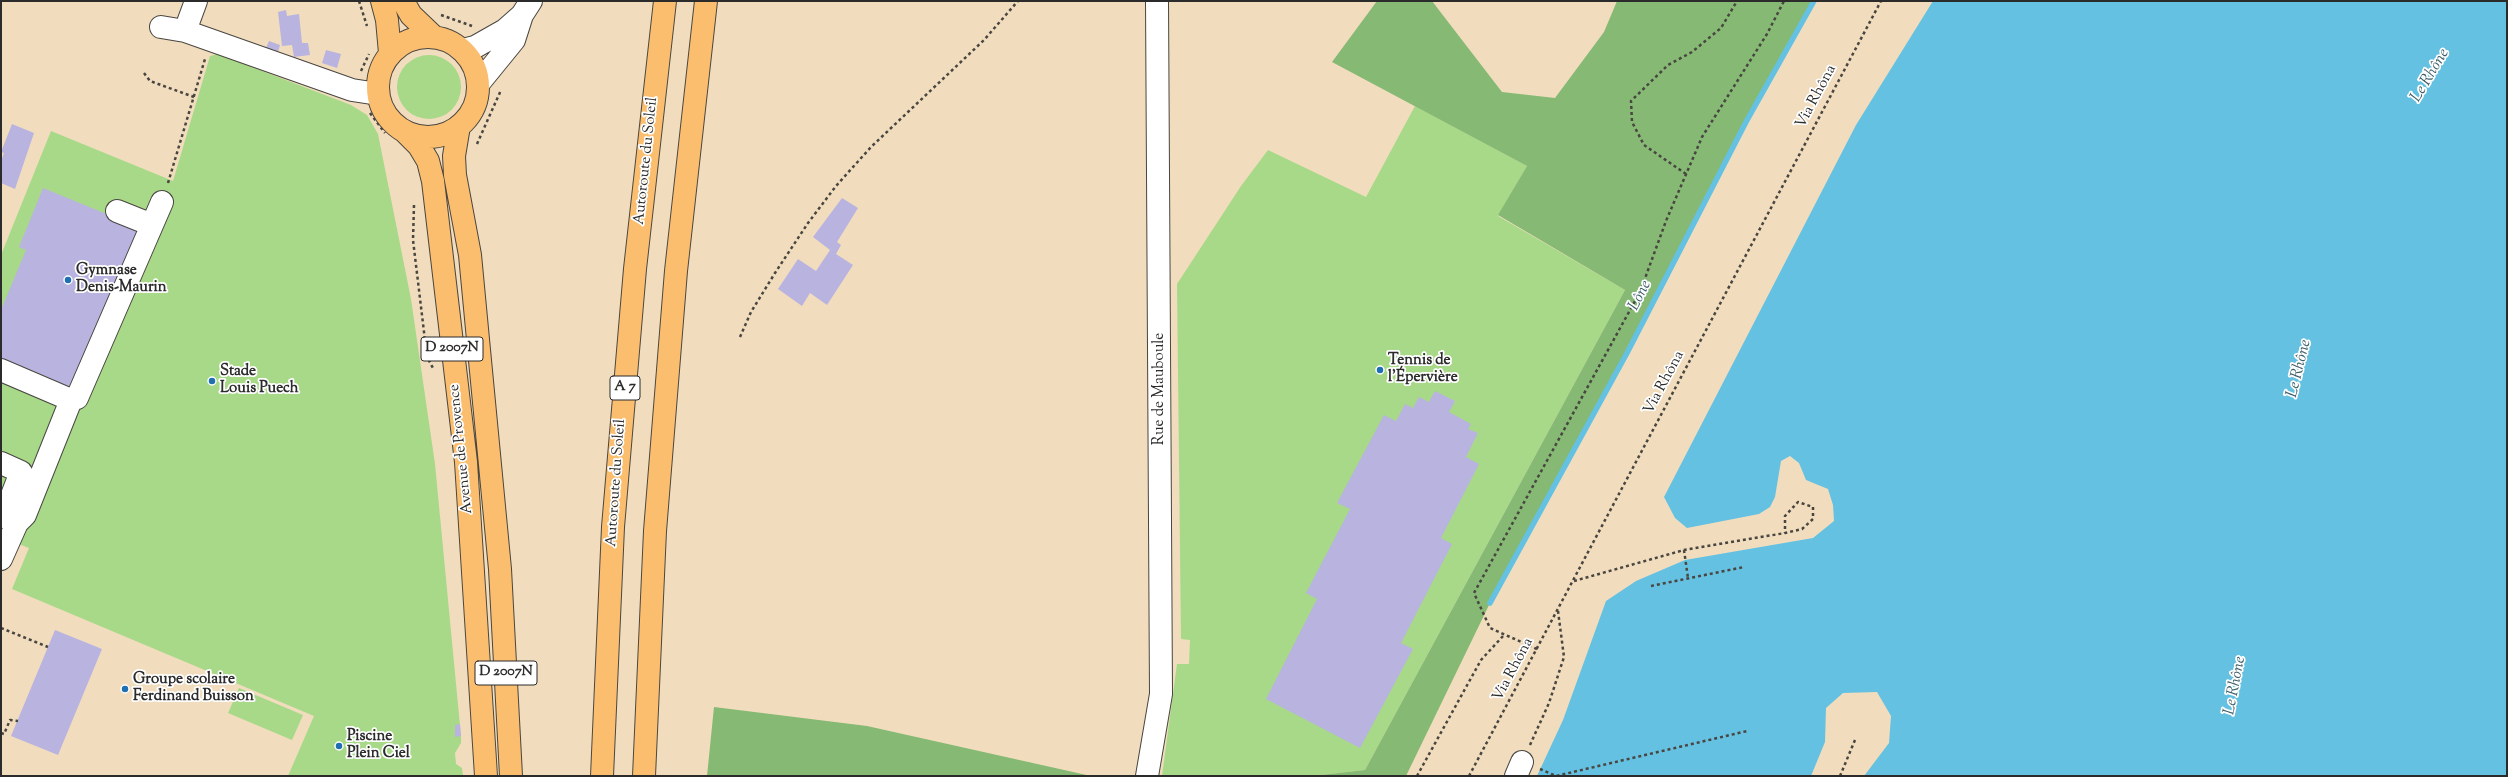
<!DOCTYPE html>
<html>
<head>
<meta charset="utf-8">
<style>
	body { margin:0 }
	#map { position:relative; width:2508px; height:777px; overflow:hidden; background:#f1ddbd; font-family:"Sorts Mill Goudy",serif }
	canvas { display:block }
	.frame { position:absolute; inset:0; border:2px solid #2b2b2b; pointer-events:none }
</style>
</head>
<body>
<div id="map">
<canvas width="2508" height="777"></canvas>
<div class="frame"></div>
</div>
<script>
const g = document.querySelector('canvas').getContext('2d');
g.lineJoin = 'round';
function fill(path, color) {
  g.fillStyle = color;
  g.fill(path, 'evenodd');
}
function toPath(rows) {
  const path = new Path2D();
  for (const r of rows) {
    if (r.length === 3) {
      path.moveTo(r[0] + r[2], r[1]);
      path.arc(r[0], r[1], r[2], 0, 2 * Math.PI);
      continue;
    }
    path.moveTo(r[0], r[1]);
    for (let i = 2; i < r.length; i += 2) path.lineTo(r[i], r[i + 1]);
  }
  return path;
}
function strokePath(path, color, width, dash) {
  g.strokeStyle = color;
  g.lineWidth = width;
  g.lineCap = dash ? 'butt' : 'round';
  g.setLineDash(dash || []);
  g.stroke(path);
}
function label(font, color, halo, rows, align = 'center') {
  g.font = font + ' "Sorts Mill Goudy",serif';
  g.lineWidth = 3.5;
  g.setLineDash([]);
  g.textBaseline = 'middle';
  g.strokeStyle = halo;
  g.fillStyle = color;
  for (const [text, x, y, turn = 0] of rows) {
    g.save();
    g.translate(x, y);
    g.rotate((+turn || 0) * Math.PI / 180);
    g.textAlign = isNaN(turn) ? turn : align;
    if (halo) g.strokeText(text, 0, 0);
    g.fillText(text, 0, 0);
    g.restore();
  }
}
const green = toPath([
	[218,54,351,105,367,115,378,134,411,299,435,464,461,736,461,743,455,753,456,764,462,768,463,776,288,776,314,716,12,589,29,548,1,537,1,255,51,131,173,181,210,56],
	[429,87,32],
	[1415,106,1527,166,1498,216,1625,290,1365,770,1312,776,1162,776,1177,664,1189,664,1190,640,1181,639,1177,284,1241,186,1268,150,1366,197],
	[239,688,303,715,292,740,228,713]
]);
const forest = toPath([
	[1377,1,1432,1,1502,92,1555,98,1604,32,1617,1,1814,1,1746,122,1627,353,1490,603,1406,776,1312,776,1365,770,1625,290,1498,215,1527,166,1332,62],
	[714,707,867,726,1091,776,707,776]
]);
const water = toPath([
	[1933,1,2507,1,2507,776,1864,776,1889,743,1891,716,1877,692,1843,693,1826,708,1825,742,1811,776,1537,776,1563,720,1606,601,1636,581,1685,560,1813,538,1834,521,1833,505,1828,489,1806,480,1799,463,1790,456,1781,461,1775,497,1770,507,1759,514,1687,528,1675,518,1664,497,1856,125]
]);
const stream = toPath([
	[1490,603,1627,353,1746,122,1814,1]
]);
const building = toPath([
	[286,10,287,16,299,14,302,43,308,43,310,55,294,57,292,45,282,46,278,12],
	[269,41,280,45,278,52,266,48],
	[326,50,341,54,337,68,322,63],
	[12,124,34,133,15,189,1,183,1,161,4,153,1,152],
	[43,188,143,229,74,394,1,364,1,310,26,250,19,247],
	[842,198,858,208,837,242,841,245,836,254,853,265,827,305,810,293,802,306,778,289,798,259,816,271,830,250,813,237],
	[1435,391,1455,401,1449,412,1471,424,1468,429,1478,433,1466,457,1479,464,1441,538,1452,544,1401,643,1413,649,1360,748,1266,699,1317,599,1306,593,1350,509,1337,503,1384,415,1396,421,1405,404,1413,408,1419,397,1429,402],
	[55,630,102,649,58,755,11,736],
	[460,724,461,736,455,737,455,725]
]);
const path = toPath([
	[359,1,367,26],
	[441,15,472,26],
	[361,71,369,54],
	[144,73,150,81,194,97],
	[370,113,385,133],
	[477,144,501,90],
	[1686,174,1644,145,1632,122,1631,101,1668,65,1692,52,1721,28,1737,1],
	[168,183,205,59],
	[414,205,413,240,427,357,434,370],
	[740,337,751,312,775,273,808,223,836,186,871,147,984,40,1018,1],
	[1684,550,1688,578],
	[1574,581,1684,550,1785,533,1802,529,1813,519,1813,507,1798,502,1785,516,1785,533],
	[1651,586,1744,567],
	[1,628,48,647],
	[1537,649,1490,628,1474,593,1640,292,1666,221,1702,137,1767,34,1784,1],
	[1,733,4,734,10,720,18,721],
	[1530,745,1549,703,1564,657,1558,611],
	[1540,769,1556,776,1747,731],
	[1417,776,1481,660,1504,635],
	[1469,776,1881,1],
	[1840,776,1855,740]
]);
const minor = toPath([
	[161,27,185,31,352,90,378,94],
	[185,31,196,1],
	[463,50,475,47,505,30,522,15],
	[479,83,514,40,522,15,531,1],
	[117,211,152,225],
	[1,370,71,400,25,515,17,523],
	[71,400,77,398,162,202],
	[1,463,21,472,4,516],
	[1,559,17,523,3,516],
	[1147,776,1161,694,1157,1],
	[1516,776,1522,762]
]);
const major = toPath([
	[382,1,387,20,390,53],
	[403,1,411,15,433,36],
	[428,87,50],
	[459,126,454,156,455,175,470,255,479,350,500,569,511,776],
	[405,132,419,146,428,161,433,181,466,462,486,776]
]);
const highway = toPath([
	[602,776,613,527,635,269,665,1],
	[644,776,655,531,676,271,706,1]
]);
const markers = [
	[68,280,4,"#1f6fb2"],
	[1380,370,4,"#1f6fb2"],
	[212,381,4,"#1f6fb2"],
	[125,689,4,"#1f6fb2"],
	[339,746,4,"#1f6fb2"]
];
const shields = [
	[452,349,62],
	[625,388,30],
	[506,673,62]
];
const shieldNames = [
	["D 2007N",452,349],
	["A 7",625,388],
	["D 2007N",506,673]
];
const streetNames = [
	["Via Rhôna",1817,97,-62],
	["Autoroute du Soleil",647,161,-84],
	["Via Rhôna",1665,383,-62],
	["Rue de Mauboule",1160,389,-90],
	["Avenue de Provence",462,449,-96],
	["Autoroute du Soleil",617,483,-86],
	["Via Rhôna",1514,670,-62]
];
const poiNames = [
	["Gymnase",76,271],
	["Denis-Maurin",76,288],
	["Tennis de",1388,361],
	["l'Épervière",1388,378],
	["Stade",220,372],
	["Louis Puech",220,389],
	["Groupe scolaire",133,680],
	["Ferdinand Buisson",133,697],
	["Piscine",347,737],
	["Plein Ciel",347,754]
];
const waterNames = [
	["Le Rhône",2431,76,-59],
	["Lône",1641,296,-63],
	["Le Rhône",2300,369,-76],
	["Le Rhône",2236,686,-79]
];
fill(green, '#a7d988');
fill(forest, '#85b974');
fill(water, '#64c1e2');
strokePath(stream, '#64c1e2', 5.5);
fill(building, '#b9b3e0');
strokePath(minor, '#494641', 24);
strokePath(major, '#494641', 24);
strokePath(highway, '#494641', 24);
strokePath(path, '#494641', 2.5, [3, 3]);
strokePath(minor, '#fff', 22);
strokePath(major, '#fbbe6e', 22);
strokePath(highway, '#fbbe6e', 22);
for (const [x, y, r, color] of markers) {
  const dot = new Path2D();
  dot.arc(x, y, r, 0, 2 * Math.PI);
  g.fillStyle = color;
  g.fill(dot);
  strokePath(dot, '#fff', 1.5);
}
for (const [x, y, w] of shields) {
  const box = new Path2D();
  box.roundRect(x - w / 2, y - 12, w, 24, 3);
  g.fillStyle = '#fff';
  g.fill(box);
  strokePath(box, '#2b2b2b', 1);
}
label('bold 14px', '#2b2b2b', null, shieldNames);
label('15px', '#2b2b2b', '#fff', streetNames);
label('bold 15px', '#2b2b2b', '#fff', poiNames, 'left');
label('italic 16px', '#3f606b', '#fff', waterNames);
</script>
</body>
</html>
